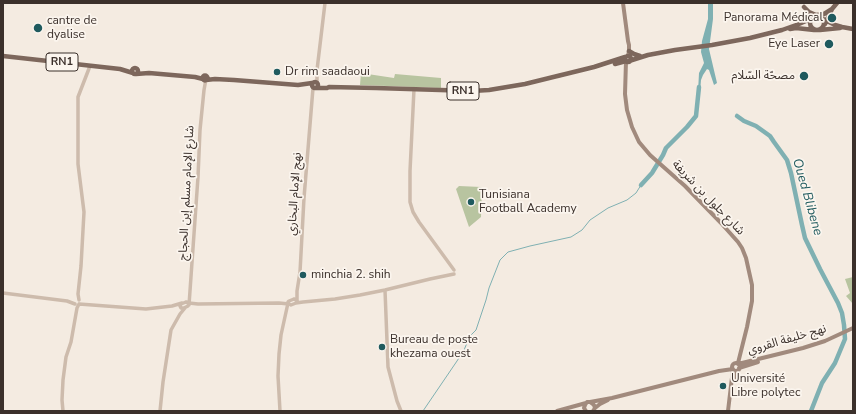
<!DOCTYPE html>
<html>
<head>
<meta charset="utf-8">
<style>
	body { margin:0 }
	#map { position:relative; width:856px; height:414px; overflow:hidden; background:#f4ebe1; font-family:"Nunito Sans",sans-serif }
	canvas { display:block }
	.frame { position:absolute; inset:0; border:4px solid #3b302b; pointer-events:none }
</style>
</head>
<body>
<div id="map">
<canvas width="856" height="414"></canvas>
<div class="frame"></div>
</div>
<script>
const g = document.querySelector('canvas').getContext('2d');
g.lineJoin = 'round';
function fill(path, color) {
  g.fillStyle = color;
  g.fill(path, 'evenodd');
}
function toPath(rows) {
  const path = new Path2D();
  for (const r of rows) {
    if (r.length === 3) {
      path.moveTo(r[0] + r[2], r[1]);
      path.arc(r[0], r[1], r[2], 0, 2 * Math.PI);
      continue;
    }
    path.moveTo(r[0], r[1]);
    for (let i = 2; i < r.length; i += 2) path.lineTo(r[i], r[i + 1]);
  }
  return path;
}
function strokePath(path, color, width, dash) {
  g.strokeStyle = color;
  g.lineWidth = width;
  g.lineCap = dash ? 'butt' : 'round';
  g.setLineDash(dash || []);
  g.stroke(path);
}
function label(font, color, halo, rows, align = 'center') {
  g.font = font + ' "Nunito Sans","Noto Sans Arabic",sans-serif';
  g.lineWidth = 3.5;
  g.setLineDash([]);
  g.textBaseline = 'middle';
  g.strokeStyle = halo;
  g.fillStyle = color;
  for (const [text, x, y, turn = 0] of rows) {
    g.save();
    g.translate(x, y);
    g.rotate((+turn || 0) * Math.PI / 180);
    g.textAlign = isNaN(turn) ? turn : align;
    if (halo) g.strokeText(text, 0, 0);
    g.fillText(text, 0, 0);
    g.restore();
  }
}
const green = toPath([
	[361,73,394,78,395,74,441,78,441,88,360,85],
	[459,186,481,187,482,188,481,217,469,227,456,189],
	[853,277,853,304,846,296,850,293,845,279]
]);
const water = toPath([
	[708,3,713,3,713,19,709,49,717,83,714,85,709,70,707,69,703,75,701,80,700,92,698,92,699,73,704,63,701,52,702,41,708,19]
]);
const stream = toPath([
	[423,411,457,361,464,350,470,336,476,330,486,300,489,288,500,260,508,252,530,246,571,237,582,230,590,220,608,208,627,200,636,193,641,185]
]);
const river = toPath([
	[737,116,744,121,756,126,770,136,774,142,787,160,791,173,802,225,805,238,820,269,838,303,842,313,844,325,845,339,835,363,822,383,811,411],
	[641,185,652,173,663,155,666,148,687,127,696,116,699,87]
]);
const tertiary = toPath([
	[317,83,317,70,325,3],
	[414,89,410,171,410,202,413,212,419,222,454,270],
	[385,290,388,367,397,401,401,411],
	[3,293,67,301,75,304],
	[294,299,297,300,296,303,291,305,289,304,288,302,289,301,294,299],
	[79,300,78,294,81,266,84,212,78,164,78,97,90,66],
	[297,301,297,291,300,272,304,198,313,88],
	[186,302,189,303,188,306,184,308,181,308,180,306,181,304,186,302],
	[189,303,198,304,279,303,289,304],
	[296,303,303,302,335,299,360,295,385,290,430,279,454,274],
	[79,304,146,309,172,306,182,303],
	[189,305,198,177,200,130,204,90,206,79],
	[63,411,62,400,63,380,66,357,71,342,77,308,79,304],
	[160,411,163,382,171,330,180,314,185,308],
	[280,411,278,376,279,354,281,335,288,303]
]);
const secondary = toPath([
	[623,3,628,41,629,45,629,51,628,56],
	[626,61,625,94,627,110,632,127,639,142,650,155,685,186,721,223,738,242,742,248,746,258,752,285,752,301,747,327,738,363],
	[736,367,4],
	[738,364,803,348,825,341,853,328],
	[739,368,758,362],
	[734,381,735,374,738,370],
	[590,402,612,398,719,371,733,369,728,411],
	[595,408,600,404,608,400],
	[557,411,586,403],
	[586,411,584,408,585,405,587,402,590,402,594,405,595,408,593,411]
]);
const primary = toPath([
	[804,7,809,12,816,15,824,14,832,9],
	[817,23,7],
	[823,19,835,25,842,27,853,29],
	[825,24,832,9,837,3],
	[790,29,796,28,814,30],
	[820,30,840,28],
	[629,51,634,54,640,56],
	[3,56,120,69,133,73],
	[628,59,3],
	[629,61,648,55,675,50,712,45,750,38,782,30,799,24,813,18],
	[615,64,626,61],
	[135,71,3],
	[136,74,149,73,195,77,203,79],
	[205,78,2.5],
	[206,80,215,79,234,80,298,85,312,83],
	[315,85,3],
	[317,88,327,88,329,87,376,88,472,91,489,90,525,84,594,67,625,57]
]);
const markers = [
	[832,18,5,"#1f5a5e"],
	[38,28,5,"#1f5a5e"],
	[829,44,5,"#1f5a5e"],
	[277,72,4,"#1f5a5e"],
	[804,76,5,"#1f5a5e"],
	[471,202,4,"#1f5a5e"],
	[303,275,4,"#1f5a5e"],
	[382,347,4,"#1f5a5e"],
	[723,386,4,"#1f5a5e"]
];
const shields = [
	[62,62,32],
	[463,91,32]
];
const shieldNames = [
	["RN1",62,62],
	["RN1",463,91]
];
const poiNames = [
	["Panorama Médical",823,18,"right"],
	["cantre de",47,21],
	["dyalise",47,35],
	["Eye Laser",820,44,"right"],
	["Dr rim saadaoui",285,72],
	["مصحّة السّلام",795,76,"right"],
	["Tunisiana",479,195],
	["Football Academy",479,209],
	["minchia 2. shih",311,275],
	["Bureau de poste",390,340],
	["khezama ouest",390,354],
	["Université",731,379],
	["Libre polytec",731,393]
];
const streetNames = [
	["شارع اﻹمام مسلم إبن الحجاج",187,193,-87],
	["نهج الإمام البخاري",295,194,-86],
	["شارع جلول بن شريفة",708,198,46],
	["نهج خليفة القروي",787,340,-16]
];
const waterNames = [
	["Oued Blibene",807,197,74]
];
fill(green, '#b8c4a0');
fill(water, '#7fb0b2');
strokePath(stream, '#7fb0b2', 1);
strokePath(river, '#7fb0b2', 4.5);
strokePath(tertiary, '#cdbbac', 3.5);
strokePath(secondary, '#a18a7d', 4);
strokePath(primary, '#7d675c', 4.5);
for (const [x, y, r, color] of markers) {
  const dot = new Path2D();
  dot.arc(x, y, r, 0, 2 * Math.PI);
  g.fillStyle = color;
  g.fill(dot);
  strokePath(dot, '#fbf5ee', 1.5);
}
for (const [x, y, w] of shields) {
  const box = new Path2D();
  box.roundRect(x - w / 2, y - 9, w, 18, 3);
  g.fillStyle = '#fbf5ee';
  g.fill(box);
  strokePath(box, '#3b302b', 1);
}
label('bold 11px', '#3b302b', null, shieldNames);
label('12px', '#3b302b', '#fbf5ee', poiNames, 'left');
label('12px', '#3b302b', '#fbf5ee', streetNames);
label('italic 13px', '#1f5a5e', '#fbf5ee', waterNames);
</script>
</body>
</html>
